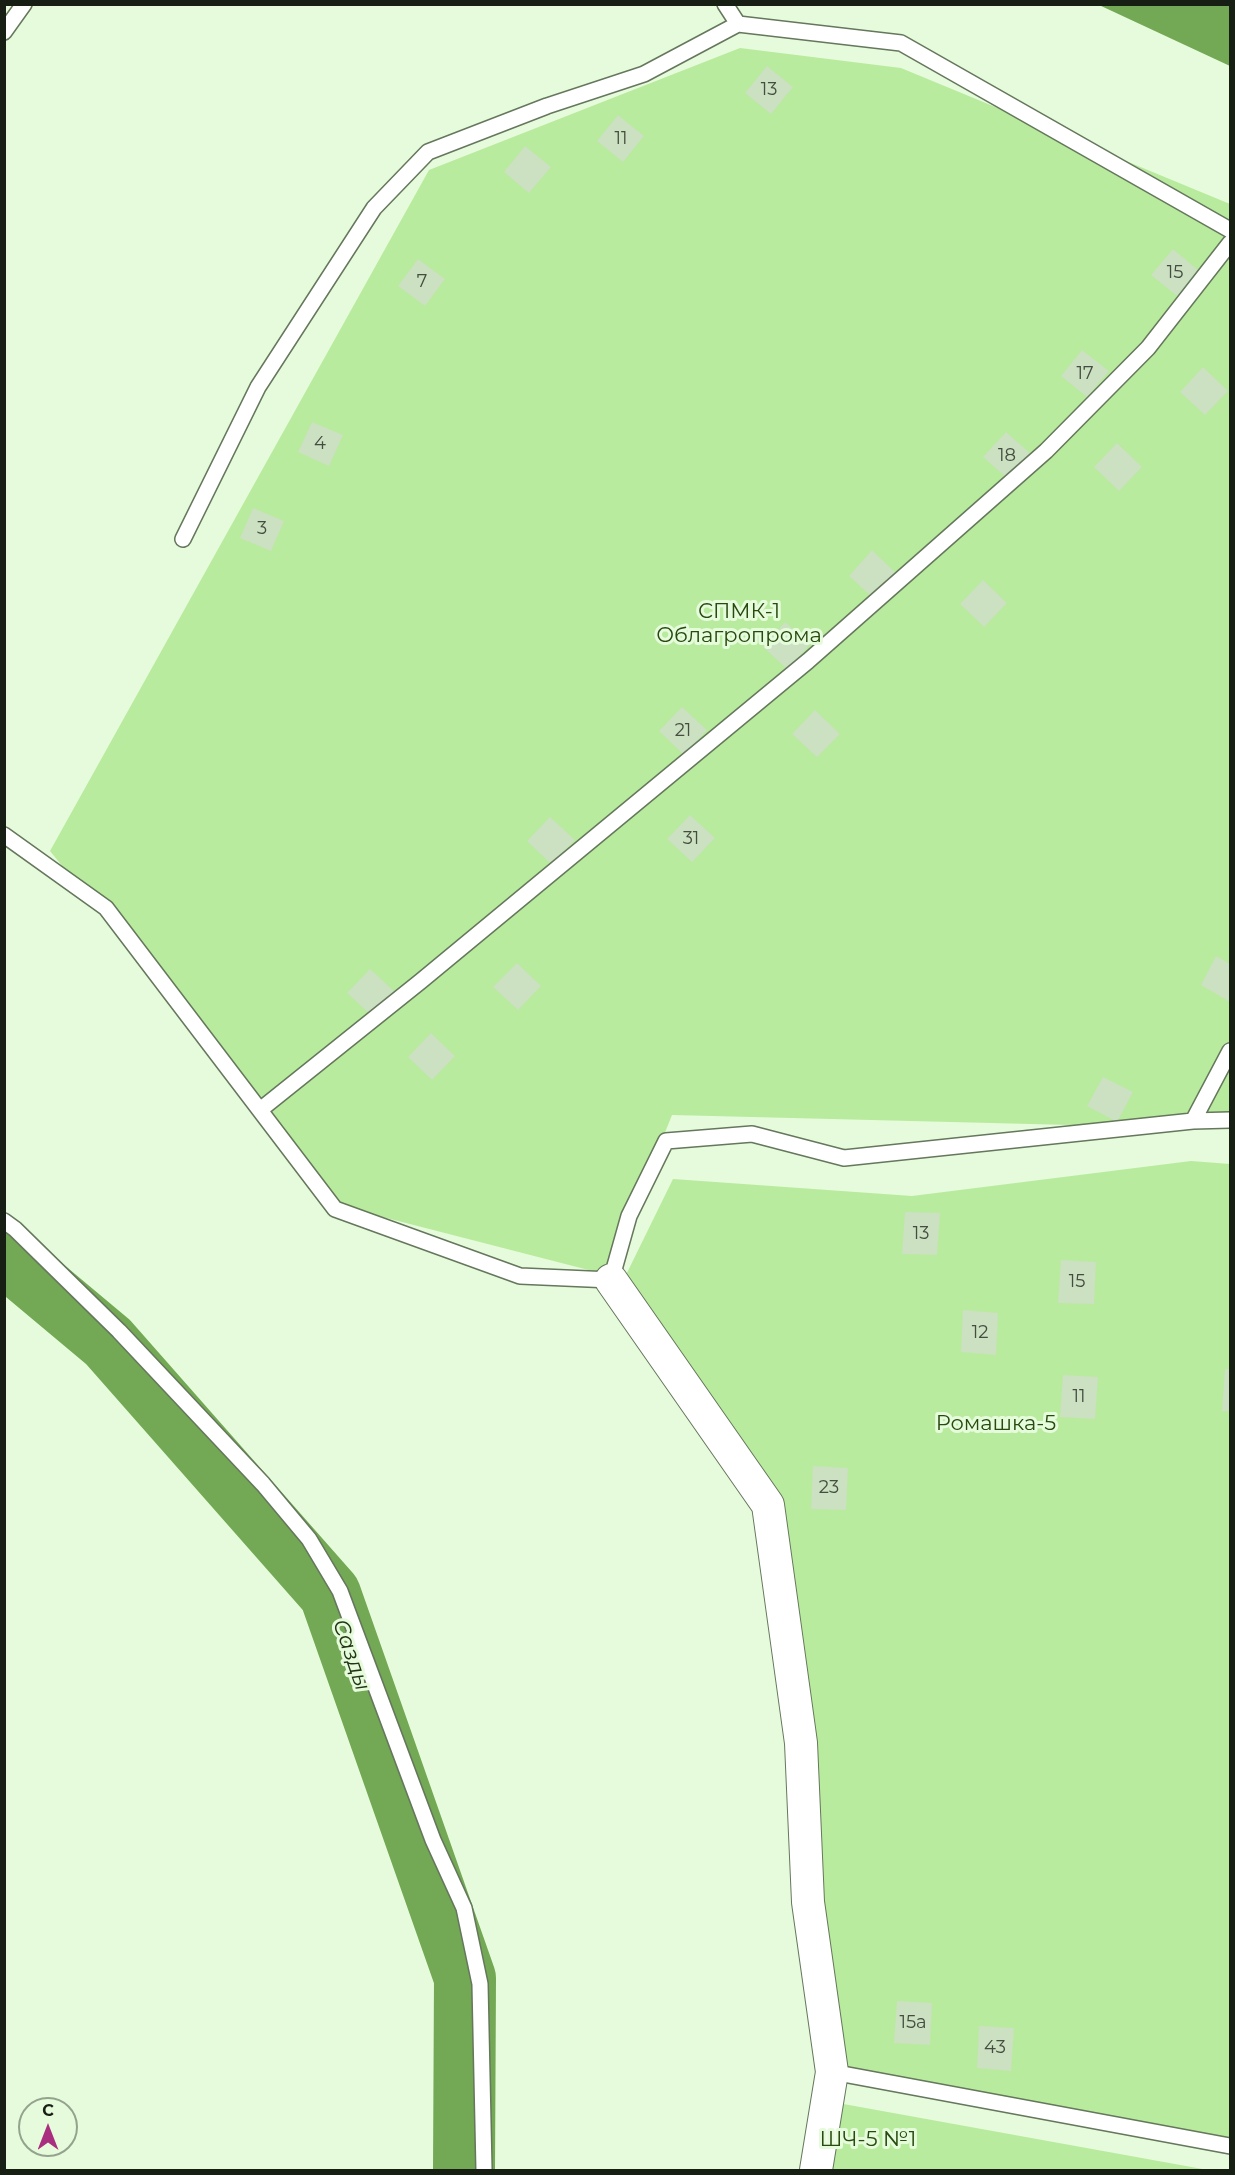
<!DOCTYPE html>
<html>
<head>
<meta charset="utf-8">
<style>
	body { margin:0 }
	#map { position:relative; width:1235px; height:2175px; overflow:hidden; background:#e6fbdc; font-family:Montserrat,sans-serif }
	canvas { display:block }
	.frame { position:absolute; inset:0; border:6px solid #171e14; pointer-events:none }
	.north { position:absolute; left:18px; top:2097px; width:60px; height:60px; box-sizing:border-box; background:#e6fbdc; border:2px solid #93a38c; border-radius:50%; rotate:0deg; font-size:16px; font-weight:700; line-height:24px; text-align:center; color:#171e14 }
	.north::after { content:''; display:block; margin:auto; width:21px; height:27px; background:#aa2e7f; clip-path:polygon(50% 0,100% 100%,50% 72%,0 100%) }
</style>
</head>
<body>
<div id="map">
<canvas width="1235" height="2175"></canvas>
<div class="frame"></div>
<div class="north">С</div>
</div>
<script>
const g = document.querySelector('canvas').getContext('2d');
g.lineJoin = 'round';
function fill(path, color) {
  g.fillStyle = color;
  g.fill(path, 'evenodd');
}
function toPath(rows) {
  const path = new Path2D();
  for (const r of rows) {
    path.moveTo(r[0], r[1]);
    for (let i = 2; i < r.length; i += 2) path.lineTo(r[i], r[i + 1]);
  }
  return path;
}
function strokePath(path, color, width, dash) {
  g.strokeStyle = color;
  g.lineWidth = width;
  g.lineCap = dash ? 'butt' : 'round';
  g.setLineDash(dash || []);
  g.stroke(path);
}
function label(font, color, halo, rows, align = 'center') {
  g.font = font + ' Montserrat,sans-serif';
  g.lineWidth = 6;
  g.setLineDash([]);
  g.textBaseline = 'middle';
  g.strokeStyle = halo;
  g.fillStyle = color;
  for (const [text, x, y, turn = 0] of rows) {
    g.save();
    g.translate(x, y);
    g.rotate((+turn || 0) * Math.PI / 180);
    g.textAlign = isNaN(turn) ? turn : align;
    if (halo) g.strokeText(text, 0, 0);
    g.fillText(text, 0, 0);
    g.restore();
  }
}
const green = toPath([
	[740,48,901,68,1230,204,1230,1129,672,1115,608,1275,340,1206,50,851,429,170],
	[1191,1161,1230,1164,1230,2148,832,2072,776,1505,622,1283,673,1179,912,1196],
	[838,2103,1208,2170,830,2170]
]);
const water = toPath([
	[1099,5,1230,5,1230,66]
]);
const river = toPath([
	[4,1255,108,1342,330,1594,465,1978,464,2170]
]);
const building = toPath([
	[767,66,793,87,771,114,745,93],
	[618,115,644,136,623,162,597,141],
	[525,146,551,167,529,193,504,172],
	[1173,249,1198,270,1177,296,1151,275],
	[418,259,445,279,425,306,398,286],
	[1082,350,1109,371,1087,397,1061,376],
	[1203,367,1228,391,1205,415,1180,392],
	[312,422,343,435,329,466,298,452],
	[1006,432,1031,454,1008,479,983,457],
	[1117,443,1142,467,1119,491,1094,467],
	[253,508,284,521,271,551,240,538],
	[872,550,896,573,873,598,849,576],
	[983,580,1007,603,984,627,960,604],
	[785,622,810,644,788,670,763,647],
	[682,707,707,730,684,755,659,731],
	[815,710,840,734,817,757,792,734],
	[690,815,715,838,692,862,667,839],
	[550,817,575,840,551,864,527,841],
	[1216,956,1230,964,1230,1002,1201,985],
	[517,963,541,986,518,1010,493,987],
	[370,969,395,992,372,1016,347,993],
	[431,1033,455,1056,432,1080,408,1057],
	[1103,1077,1133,1092,1117,1122,1087,1106],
	[905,1212,940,1213,937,1255,902,1254],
	[1061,1260,1096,1262,1094,1304,1058,1303],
	[963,1310,998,1313,996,1355,961,1352],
	[1225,1369,1230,1369,1230,1411,1222,1411],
	[1063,1375,1098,1377,1095,1419,1060,1417],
	[813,1466,848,1468,846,1510,811,1509],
	[897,2001,932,2003,930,2045,894,2043],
	[979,2026,1014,2028,1011,2071,977,2068]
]);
const service = toPath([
	[725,4,738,24,901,43,1230,230],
	[4,32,24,4],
	[183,539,258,387,374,208,428,152,547,106,644,74,738,24],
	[4,835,106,908,335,1209,520,1276,611,1280,629,1216,666,1141,752,1134,844,1158,1193,1121,1230,1051],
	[260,1110,421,981,808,661,1046,451,1148,348,1230,243],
	[1193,1121,1230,1120],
	[4,1221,15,1229,119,1331,263,1484,309,1539,340,1591,433,1840,464,1908,480,1984,484,2170],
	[832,2072,1230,2146]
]);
const minor = toPath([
	[611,1280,768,1505,801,1743,808,1902,832,2072,816,2170]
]);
const numberNames = [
	["13",769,90],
	["11",621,139],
	["15",1175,273],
	["7",422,282],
	["17",1085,374],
	["4",320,444],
	["18",1007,456],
	["3",262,529],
	["21",683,731],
	["31",691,839],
	["13",921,1234],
	["15",1077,1282],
	["12",980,1333],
	["11",1079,1397],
	["23",829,1488],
	["15а",913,2023],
	["43",995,2048]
];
const parkNames = [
	["СПМК-1",739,612],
	["Облагропрома",739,636],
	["Ромашка-5",996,1424],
	["ШЧ-5 №1",868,2140]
];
const waterNames = [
	["Сазды",351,1655,71]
];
fill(green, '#b8eb9d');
fill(water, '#73a854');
strokePath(river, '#73a854', 62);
fill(building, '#cce0c2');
strokePath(service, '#65775c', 18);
strokePath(minor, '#65775c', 34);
strokePath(service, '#fff', 15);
strokePath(minor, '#fff', 32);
label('18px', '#444e40', null, numberNames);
label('21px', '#274a0e', '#e6fbdc', parkNames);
label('italic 22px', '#213714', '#e6fbdc', waterNames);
</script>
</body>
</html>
